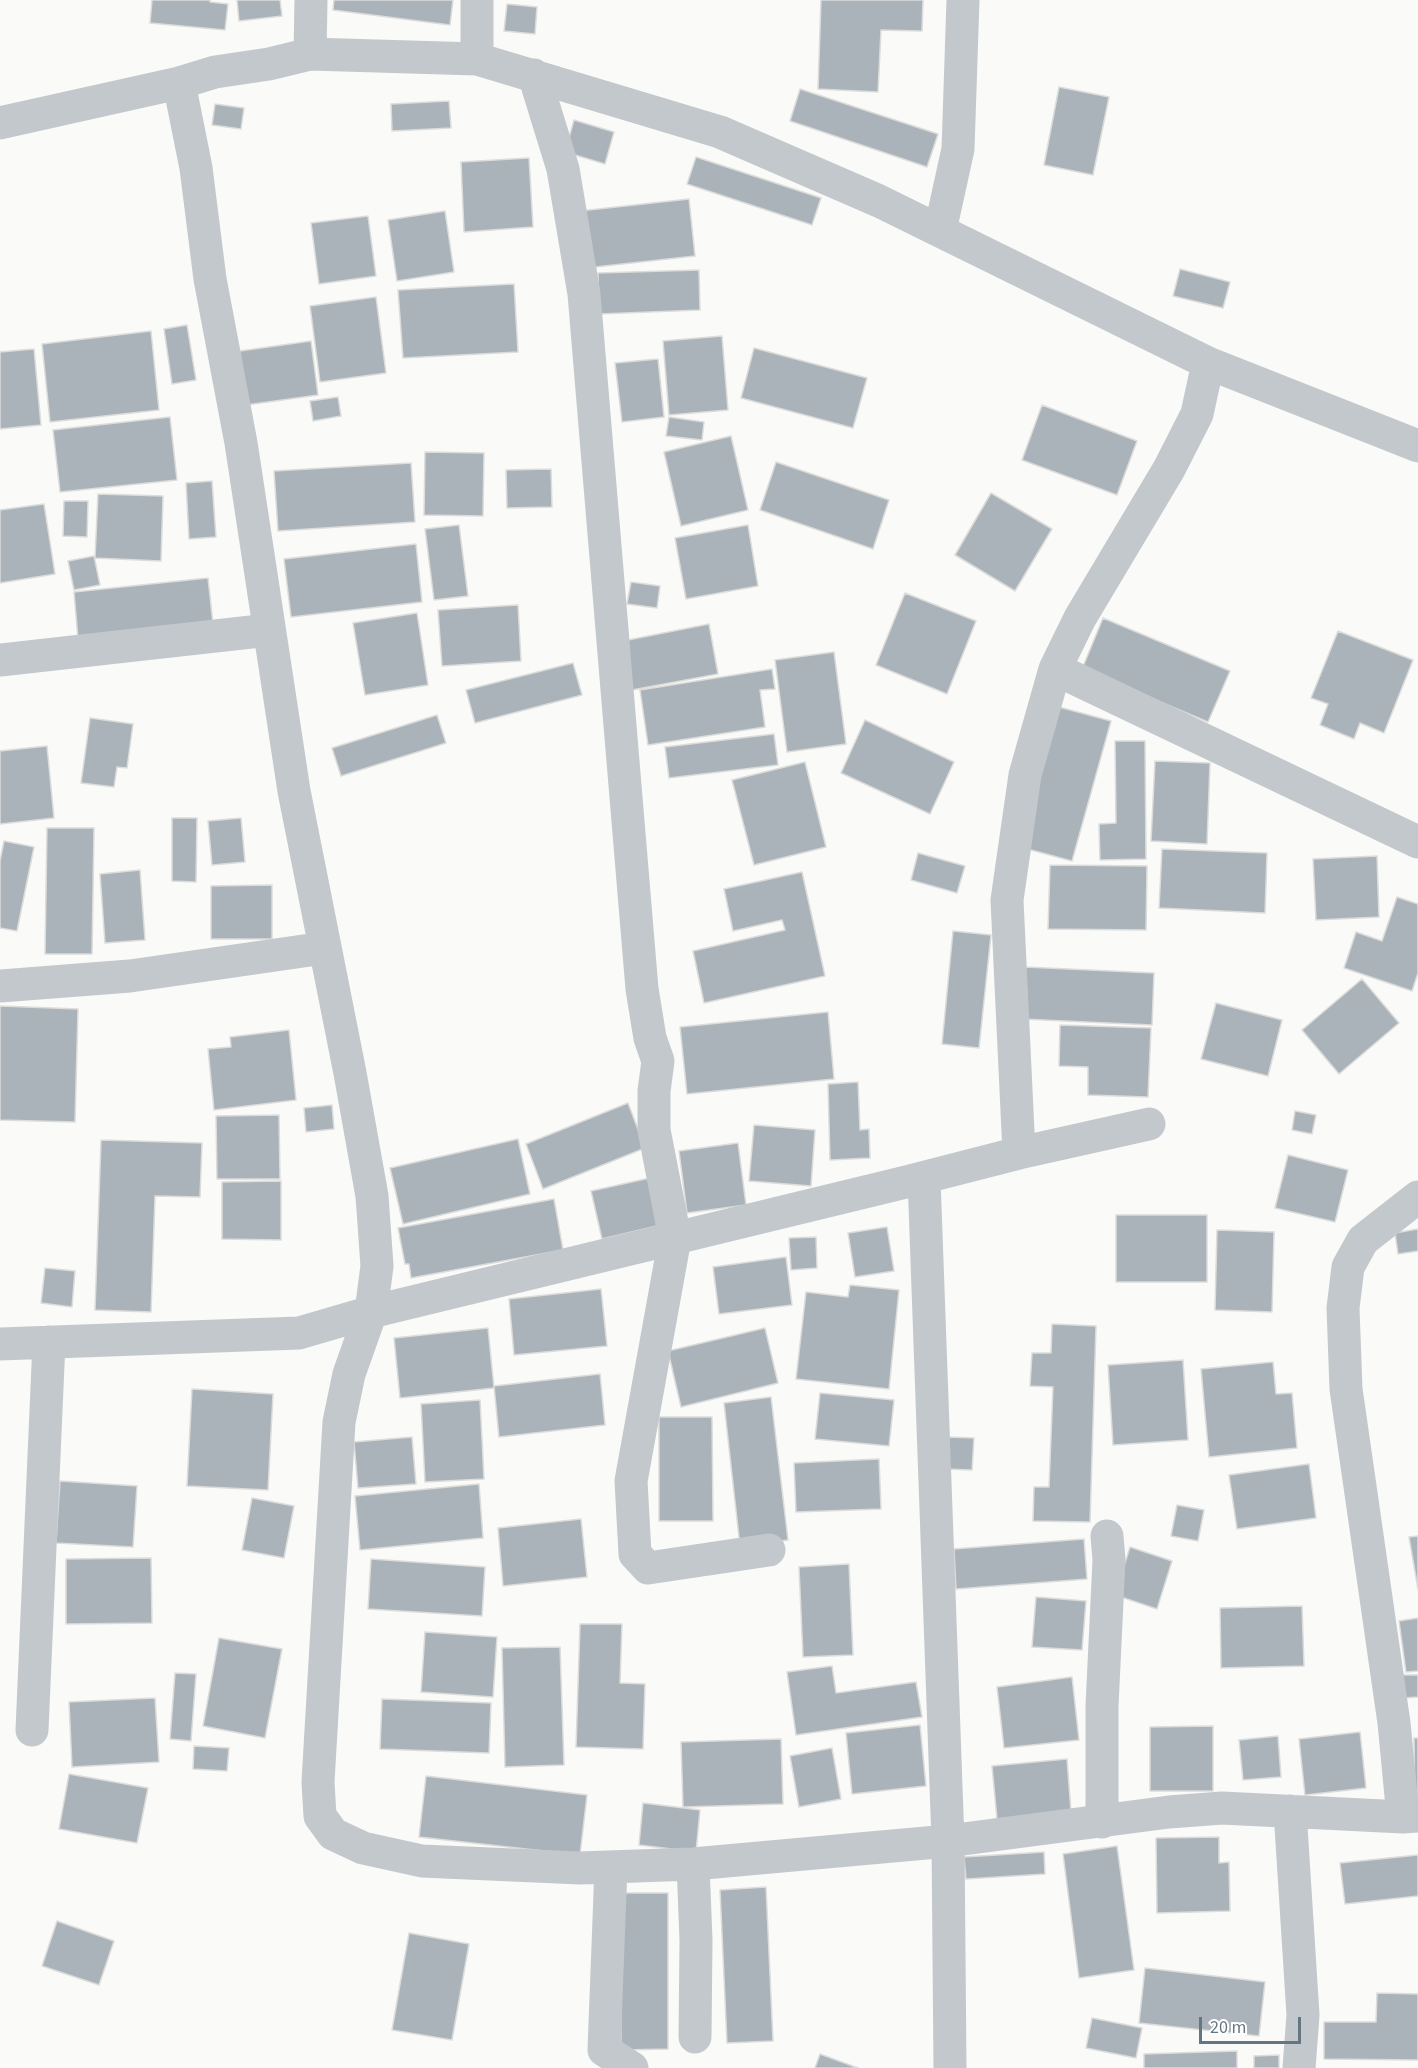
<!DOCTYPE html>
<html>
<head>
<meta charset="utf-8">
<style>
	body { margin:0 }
	#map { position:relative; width:1418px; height:2068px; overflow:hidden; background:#fafaf8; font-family:"Source Sans 3",sans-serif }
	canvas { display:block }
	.scale { position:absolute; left:1199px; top:2017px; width:102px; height:27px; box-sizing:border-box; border:3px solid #657683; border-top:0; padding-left:8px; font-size:18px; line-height:21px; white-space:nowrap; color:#657683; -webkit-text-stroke:4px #fff; paint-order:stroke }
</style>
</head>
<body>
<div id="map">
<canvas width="1418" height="2068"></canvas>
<div class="scale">20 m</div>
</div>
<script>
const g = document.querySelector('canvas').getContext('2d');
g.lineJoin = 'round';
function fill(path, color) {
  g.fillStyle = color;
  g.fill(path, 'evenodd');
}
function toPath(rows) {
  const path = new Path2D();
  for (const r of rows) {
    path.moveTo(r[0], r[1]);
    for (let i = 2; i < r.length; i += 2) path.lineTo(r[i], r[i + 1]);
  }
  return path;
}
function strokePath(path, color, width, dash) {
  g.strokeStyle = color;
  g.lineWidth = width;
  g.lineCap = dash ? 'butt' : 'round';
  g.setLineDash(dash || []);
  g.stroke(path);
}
const building = toPath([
	[152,0,210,0,210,2,228,4,225,30,150,23,152,0],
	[237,0,280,0,282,16,239,21,237,0],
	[334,0,453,0,450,25,333,10,334,0],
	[821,0,923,0,922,31,881,30,878,92,818,89,821,0],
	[507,4,537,7,535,34,504,31,507,4],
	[1059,87,1109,97,1093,175,1044,165,1059,87],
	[800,89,938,134,927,167,790,121,800,89],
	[449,101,451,128,392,131,391,104,449,101],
	[215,104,244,108,241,129,212,125,215,104],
	[574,120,614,132,605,164,565,152,574,120],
	[696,157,821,198,812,225,687,184,696,157],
	[529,158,533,227,464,232,461,162,529,158],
	[689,199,695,256,586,268,580,211,689,199],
	[445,211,454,272,397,281,388,220,445,211],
	[368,216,376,276,319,284,311,223,368,216],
	[1180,269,1230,282,1223,308,1173,296,1180,269],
	[699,270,700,310,599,314,598,273,699,270],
	[514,284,518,352,403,358,398,290,514,284],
	[376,297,386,373,320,382,310,306,376,297],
	[187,325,196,380,172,384,164,329,187,325],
	[151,331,159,410,50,422,42,344,151,331],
	[722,336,728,410,669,415,663,341,722,336],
	[311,341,318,395,246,405,240,351,311,341],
	[754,348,867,378,853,428,741,398,754,348],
	[34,349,41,425,0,429,0,352,34,349],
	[658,359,664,417,622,422,615,363,658,359],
	[338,397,341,416,313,421,310,401,338,397],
	[1042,405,1137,441,1117,495,1022,460,1042,405],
	[170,417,177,480,60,492,53,430,170,417],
	[669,417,704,422,702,440,666,436,669,417],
	[731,436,748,510,681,526,664,452,731,436],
	[425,452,484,453,483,516,424,515,425,452],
	[776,462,889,500,873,549,760,510,776,462],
	[411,463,415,522,278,531,274,471,411,463],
	[551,469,552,507,507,508,506,470,551,469],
	[212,481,216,537,189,539,186,483,212,481],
	[991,493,1052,529,1015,591,955,555,991,493],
	[98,494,163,496,161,561,95,558,98,494],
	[64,501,88,501,87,537,63,536,64,501],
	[44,504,55,574,0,583,0,510,44,504],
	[459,525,468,596,434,600,425,529,459,525],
	[748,525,758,586,686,599,675,538,748,525],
	[416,544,422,602,291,617,284,559,416,544],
	[94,556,100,585,74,590,68,561,94,556],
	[208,578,213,624,78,639,74,592,208,578],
	[631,582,660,586,657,608,627,604,631,582],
	[905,593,976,621,947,694,876,665,905,593],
	[518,605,521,661,442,666,438,610,518,605],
	[417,613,428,685,365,695,353,623,417,613],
	[1103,618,1230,671,1208,722,1082,669,1103,618],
	[709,624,718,674,632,690,623,641,709,624],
	[1338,631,1413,660,1384,733,1360,723,1354,739,1320,725,1328,704,1311,698,1338,631],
	[834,652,846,744,787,752,775,660,834,652],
	[573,663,582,695,475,723,466,690,573,663],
	[772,669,775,689,760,690,765,727,648,745,640,690,772,669],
	[1059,707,1111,721,1072,861,1020,847,1059,707],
	[437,715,446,743,341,776,332,748,437,715],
	[90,718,133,724,127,768,117,767,114,787,81,783,90,718],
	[865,720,954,762,930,814,841,773,865,720],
	[774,734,778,765,669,778,665,747,774,734],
	[1115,741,1145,741,1146,859,1100,860,1099,824,1116,823,1115,741],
	[47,746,54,818,0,824,0,751,47,746],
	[1155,761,1210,763,1207,844,1151,841,1155,761],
	[805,762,826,847,754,865,732,780,805,762],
	[172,818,197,818,196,882,172,881,172,818],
	[241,818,245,862,212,865,208,821,241,818],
	[47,828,94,828,92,954,45,954,47,828],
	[4,841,34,847,17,931,0,928,0,861,4,841],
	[1162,849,1267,853,1265,913,1159,908,1162,849],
	[918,853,965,866,957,893,911,880,918,853],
	[1377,856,1379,917,1316,920,1313,859,1377,856],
	[1050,865,1147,866,1146,930,1048,929,1050,865],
	[140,870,145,940,105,943,100,874,140,870],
	[802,872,825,976,704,1003,693,951,785,930,782,920,733,931,724,889,802,872],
	[272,885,272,939,211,939,211,886,272,885],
	[1397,897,1418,904,1418,973,1412,991,1344,968,1356,932,1382,941,1397,897],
	[953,931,991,935,979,1048,942,1044,953,931],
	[1025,967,1154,973,1152,1025,1022,1019,1025,967],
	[1362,979,1399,1023,1339,1074,1302,1030,1362,979],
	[1216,1003,1282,1020,1268,1076,1201,1059,1216,1003],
	[0,1006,78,1009,75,1122,0,1120,0,1006],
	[828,1012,834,1079,687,1094,680,1027,828,1012],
	[1060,1025,1151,1028,1148,1097,1088,1095,1088,1067,1059,1066,1060,1025],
	[289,1030,296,1100,214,1110,208,1049,231,1047,230,1037,289,1030],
	[858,1082,860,1130,869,1129,870,1158,830,1160,828,1084,858,1082],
	[628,1103,645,1148,543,1189,526,1144,628,1103],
	[332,1105,334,1129,306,1132,304,1108,332,1105],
	[1295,1111,1316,1115,1312,1134,1292,1130,1295,1111],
	[279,1115,280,1179,217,1179,216,1116,279,1115],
	[754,1125,815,1130,811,1186,749,1181,754,1125],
	[518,1139,530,1194,403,1224,390,1168,518,1139],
	[101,1140,202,1143,200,1197,155,1196,151,1312,95,1310,101,1140],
	[738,1143,746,1205,687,1213,679,1151,738,1143],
	[1288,1155,1348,1170,1335,1222,1275,1208,1288,1155],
	[650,1178,661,1225,602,1239,591,1191,650,1178],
	[281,1181,281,1240,222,1239,222,1182,281,1181],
	[554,1199,563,1250,411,1278,409,1264,405,1264,398,1228,554,1199],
	[1116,1215,1207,1215,1207,1282,1116,1282,1116,1215],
	[887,1227,894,1271,855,1277,848,1233,887,1227],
	[1418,1229,1418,1251,1398,1254,1395,1233,1418,1229],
	[1217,1230,1274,1232,1272,1312,1215,1310,1217,1230],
	[816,1237,817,1268,791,1270,789,1238,816,1237],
	[786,1257,792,1305,719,1314,713,1267,786,1257],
	[45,1268,75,1271,72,1307,41,1303,45,1268],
	[850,1285,899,1290,889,1389,796,1379,806,1292,848,1297,850,1285],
	[601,1289,607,1346,514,1355,509,1299,601,1289],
	[1052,1324,1096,1326,1090,1522,1033,1521,1034,1487,1049,1487,1053,1387,1030,1386,1032,1353,1051,1353,1052,1324],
	[488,1328,494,1388,400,1398,394,1338,488,1328],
	[765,1328,778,1383,681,1407,668,1351,765,1328],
	[1183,1360,1188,1440,1113,1445,1108,1365,1183,1360],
	[1273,1362,1276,1394,1292,1393,1297,1448,1209,1457,1201,1369,1273,1362],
	[600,1374,605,1425,499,1437,494,1386,600,1374],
	[192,1389,273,1394,268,1490,187,1486,192,1389],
	[820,1393,894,1400,889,1446,815,1439,820,1393],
	[771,1397,788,1540,740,1546,724,1403,771,1397],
	[480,1400,484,1479,425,1482,421,1404,480,1400],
	[659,1417,712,1417,713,1521,659,1521,659,1417],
	[412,1437,416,1484,358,1488,354,1442,412,1437],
	[947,1437,974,1438,972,1470,946,1469,947,1437],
	[879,1459,881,1509,796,1512,794,1463,879,1459],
	[1309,1464,1316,1518,1237,1529,1229,1475,1309,1464],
	[60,1481,137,1486,133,1547,56,1543,60,1481],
	[479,1484,483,1538,360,1550,355,1496,479,1484],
	[252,1498,294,1506,284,1558,242,1550,252,1498],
	[1177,1505,1204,1510,1198,1541,1171,1536,1177,1505],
	[581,1519,587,1577,503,1586,498,1528,581,1519],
	[1418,1536,1418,1589,1409,1537,1418,1536],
	[1084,1539,1087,1579,956,1589,954,1549,1084,1539],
	[1130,1547,1172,1561,1157,1609,1115,1595,1130,1547],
	[151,1558,152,1623,66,1624,66,1559,151,1558],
	[371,1559,485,1567,482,1616,368,1609,371,1559],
	[849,1564,853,1655,803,1657,799,1567,849,1564],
	[1036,1597,1086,1601,1082,1650,1032,1647,1036,1597],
	[1302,1606,1304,1666,1221,1668,1220,1608,1302,1606],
	[1418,1618,1418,1671,1406,1672,1399,1621,1418,1618],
	[580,1624,622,1624,620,1683,645,1684,643,1749,576,1747,580,1624],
	[425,1632,497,1637,493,1697,421,1692,425,1632],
	[219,1638,282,1649,265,1738,203,1726,219,1638],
	[560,1647,564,1765,505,1767,502,1648,560,1647],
	[832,1666,836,1693,916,1682,922,1717,796,1735,787,1672,832,1666],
	[175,1673,196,1674,191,1741,170,1739,175,1673],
	[1402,1675,1418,1675,1418,1697,1404,1698,1402,1675],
	[1072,1677,1079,1740,1004,1748,997,1687,1072,1677],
	[155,1698,159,1762,72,1767,69,1702,155,1698],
	[382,1699,491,1703,489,1753,380,1749,382,1699],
	[920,1725,926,1786,852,1794,846,1733,920,1725],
	[1213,1726,1213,1791,1150,1791,1150,1727,1213,1726],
	[1360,1732,1366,1788,1305,1795,1299,1739,1360,1732],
	[1278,1736,1281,1777,1243,1780,1239,1740,1278,1736],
	[1414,1738,1418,1738,1418,1807,1415,1807,1414,1738],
	[781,1739,783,1804,683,1807,681,1742,781,1739],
	[194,1746,229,1748,227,1771,193,1769,194,1746],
	[832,1748,841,1799,799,1807,790,1756,832,1748],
	[1067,1759,1071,1812,997,1819,992,1766,1067,1759],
	[69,1774,148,1788,137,1843,59,1829,69,1774],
	[426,1776,587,1795,580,1855,419,1837,426,1776],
	[643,1803,700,1810,696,1852,639,1845,643,1803],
	[1219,1837,1219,1863,1229,1862,1230,1911,1157,1913,1156,1838,1219,1837],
	[1117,1846,1134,1970,1079,1978,1063,1854,1117,1846],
	[1044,1852,1045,1874,966,1879,964,1857,1044,1852],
	[1418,1855,1418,1896,1345,1904,1340,1863,1418,1855],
	[766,1887,773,2041,727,2043,720,1890,766,1887],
	[620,1893,668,1893,668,2049,621,2050,620,1893],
	[57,1921,114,1941,99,1985,42,1966,57,1921],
	[409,1933,469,1944,452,2040,392,2030,409,1933],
	[1145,1968,1265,1982,1259,2036,1139,2023,1145,1968],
	[1377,1993,1418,1994,1418,2060,1324,2059,1324,2022,1376,2022,1377,1993],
	[1092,2018,1142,2028,1136,2058,1086,2048,1092,2018],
	[1237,2051,1237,2068,1144,2068,1144,2054,1237,2051],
	[820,2054,858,2068,815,2068,820,2054],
	[1279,2055,1279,2068,1254,2068,1254,2056,1279,2055]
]);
const minor = toPath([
	[310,54,311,0],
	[477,59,477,0],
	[534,75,563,169,584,294,642,989,650,1038,658,1061,654,1091,654,1130,675,1238,631,1481,635,1554,648,1568,769,1550],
	[179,83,196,168,210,279,241,443,294,791,350,1073,372,1196,377,1266,371,1312,349,1374,339,1422,318,1782,320,1816,333,1834,363,1848,422,1861,580,1868,693,1864,948,1841,1169,1812,1222,1808,1403,1817,1418,1816],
	[0,123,179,83,215,72,269,64,310,54,477,59,720,132,879,201,1208,363,1418,446],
	[940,231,958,149,963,0],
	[1208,363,1197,414,1169,469,1080,618,1055,669,1418,842],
	[0,660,269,630],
	[0,986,130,976,324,948],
	[1019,1153,1007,900,1025,775,1055,669],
	[924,1178,948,1841,950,2068],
	[0,1344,299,1333,371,1312,906,1182,1019,1153,1149,1124],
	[32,1730,49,1342],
	[1290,1811,1303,2015,1299,2068],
	[1403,1817,1394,1723,1346,1389,1343,1308,1348,1267,1363,1240,1418,1197],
	[1102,1822,1102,1706,1109,1560,1107,1536],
	[693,1864,696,1940,695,2037],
	[611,1867,604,2050,632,2068]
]);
fill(building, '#aab3b9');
strokePath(building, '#dcdcda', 1.5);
strokePath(minor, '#c3c8cc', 33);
</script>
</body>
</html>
